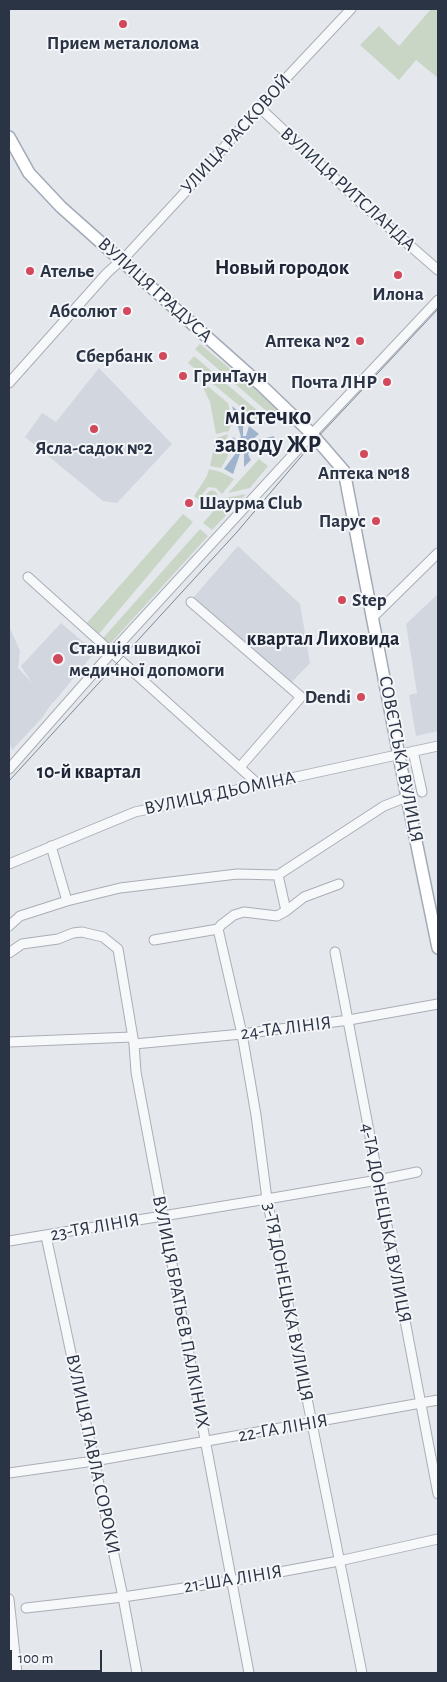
<!DOCTYPE html>
<html>
<head>
<meta charset="utf-8">
<style>
	body { margin:0 }
	#map { position:relative; width:447px; height:1682px; overflow:hidden; background:#e4e7ec; font-family:"Alegreya Sans",sans-serif }
	canvas { display:block }
	.frame { position:absolute; inset:0; border:10px solid #2b3445; pointer-events:none }
	.scale { position:absolute; left:10px; top:1650px; width:92px; height:22px; box-sizing:border-box; border:2px solid #2b3445; border-top:0; padding-left:6px; font-size:15px; line-height:18px; white-space:nowrap; color:#2b3445; -webkit-text-stroke:4px #f4f6f9; paint-order:stroke }
</style>
</head>
<body>
<div id="map">
<canvas width="447" height="1682"></canvas>
<div class="frame"></div>
<div class="scale">100 m</div>
</div>
<script>
const g = document.querySelector('canvas').getContext('2d');
g.lineJoin = 'round';
function fill(path, color) {
  g.fillStyle = color;
  g.fill(path, 'evenodd');
}
function toPath(rows) {
  const path = new Path2D();
  for (const r of rows) {
    if (r.length === 3) {
      path.moveTo(r[0] + r[2], r[1]);
      path.arc(r[0], r[1], r[2], 0, 2 * Math.PI);
      continue;
    }
    path.moveTo(r[0], r[1]);
    for (let i = 2; i < r.length; i += 2) path.lineTo(r[i], r[i + 1]);
  }
  return path;
}
function strokePath(path, color, width, dash) {
  g.strokeStyle = color;
  g.lineWidth = width;
  g.lineCap = dash ? 'butt' : 'round';
  g.setLineDash(dash || []);
  g.stroke(path);
}
function label(font, color, halo, rows, align = 'center') {
  g.font = font + ' "Alegreya Sans",sans-serif';
  g.lineWidth = 4;
  g.setLineDash([]);
  g.textBaseline = 'middle';
  g.strokeStyle = halo;
  g.fillStyle = color;
  for (const [text, x, y, turn = 0] of rows) {
    g.save();
    g.translate(x, y);
    g.rotate((+turn || 0) * Math.PI / 180);
    g.textAlign = isNaN(turn) ? turn : align;
    if (halo) g.strokeText(text, 0, 0);
    g.fillText(text, 0, 0);
    g.restore();
  }
}
const built = toPath([
	[99,368,172,444,117,503,103,501,25,437,42,413,56,422],
	[238,546,300,604,310,663,290,684,193,598],
	[438,594,438,731,416,736,409,695,417,693,406,624],
	[61,623,95,652,53,703,51,702,52,703,42,718,12,750,9,742,9,626,20,651,18,668,32,683,21,666]
]);
const green = toPath([
	[431,9,438,9,438,78,416,60,399,80,360,45,379,26,399,46],
	[200,344,290,418,287,422,279,422,195,349],
	[194,356,272,423,261,424,188,363],
	[199,379,228,403,232,422,229,431,216,434,210,402],
	[228,434,223,453,228,454,227,458,221,468,210,466,216,438],
	[259,459,268,466,250,488,228,493],
	[209,469,221,472,234,479,222,494,216,488,208,487,201,496,202,502,194,496,207,476],
	[212,496,5.5],
	[246,494,212,530,203,523,225,498],
	[183,514,193,522,98,635,86,624],
	[200,529,208,536,110,644,103,638]
]);
const water = toPath([
	[232,406,243,415,243,436,246,436,249,426,259,434,253,439,254,441,274,436,275,442,255,444,254,449,248,454,251,460,244,467,244,451,241,451,233,474,224,469,239,449,237,447,232,449,230,444,232,439,233,437,237,440,241,437]
]);
const minor = toPath([
	[259,107,361,203,438,270],
	[9,383,107,273,128,254,187,190,259,107,351,9],
	[28,577,258,784],
	[191,602,301,697,240,767],
	[373,617,438,553],
	[413,751,422,792],
	[9,769,112,652,312,434,438,300],
	[51,846,67,901],
	[9,864,135,812,438,746],
	[278,875,384,806,407,797],
	[278,875,286,911],
	[9,926,20,916,67,901,120,888,237,874,278,875],
	[218,929,242,1034,256,1115,267,1199,362,1673],
	[154,940,218,929,221,925,234,915,244,912,277,916,286,911,304,897,339,884],
	[335,952,438,1494],
	[9,953,22,944,58,939,73,933,82,932,103,937,118,949,134,1044,136,1072,163,1216,249,1673],
	[9,1042,132,1037],
	[134,1044,242,1034,349,1020,438,1004],
	[46,1236,123,1597,137,1673],
	[9,1241,267,1199,378,1180,417,1172],
	[9,1473,94,1461,438,1400],
	[9,1599,17,1673],
	[26,1608,123,1597,231,1581,339,1561,438,1539]
]);
const major = toPath([
	[9,137,29,173,61,207,262,386,312,434,344,471,407,797,438,948]
]);
const tram = toPath([
	[9,781,237,532,316,439,438,309]
]);
const markers = [
	[123,24,5,"#d1495b"],
	[30,271,5,"#d1495b"],
	[398,275,5,"#d1495b"],
	[127,311,5,"#d1495b"],
	[360,341,5,"#d1495b"],
	[163,356,5,"#d1495b"],
	[183,376,5,"#d1495b"],
	[387,382,5,"#d1495b"],
	[94,429,5,"#d1495b"],
	[364,454,5,"#d1495b"],
	[189,503,5,"#d1495b"],
	[376,521,5,"#d1495b"],
	[342,600,5,"#d1495b"],
	[58,659,6,"#d1495b"],
	[361,697,5,"#d1495b"]
];
const poiNames = [
	["Прием металолома",123,43,"center"],
	["Ателье",40,271,"left"],
	["Илона",398,294,"center"],
	["Абсолют",117,311],
	["Аптека №2",350,341],
	["Сбербанк",153,356],
	["ГринТаун",193,376,"left"],
	["Почта ЛНР",377,382],
	["Ясла-садок №2",94,448,"center"],
	["Аптека №18",364,473,"center"],
	["Шаурма Club",199,503,"left"],
	["Парус",366,521],
	["Step",352,600,"left"],
	["Станція швидкої",69,648,"left"],
	["медичної допомоги",69,670,"left"],
	["Dendi",351,697]
];
const streetNames = [
	["УЛИЦА РАСКОВОЙ",236,134,-48],
	["ВУЛИЦЯ РИТСЛАНДА",348,189,42],
	["ВУЛИЦЯ ГРАДУСА",155,290,42],
	["СОВЄТСЬКА ВУЛИЦЯ",401,759,79],
	["ВУЛИЦЯ ДЬОМІНА",220,793,-12],
	["24-ТА ЛІНІЯ",286,1028,-7],
	["4-ТА ДОНЕЦЬКА ВУЛИЦЯ",386,1223,79],
	["23-ТЯ ЛІНІЯ",95,1227,-10],
	["3-ТЯ ДОНЕЦЬКА ВУЛИЦЯ",288,1302,79],
	["ВУЛИЦЯ БРАТЬЄВ ПАЛКІНИХ",181,1312,79],
	["22-ГА ЛІНІЯ",283,1428,-10],
	["ВУЛИЦЯ ПАВЛА СОРОКИ",93,1454,78],
	["21-ША ЛІНІЯ",233,1579,-9]
];
const neighbourhoodNames = [
	["квартал Лиховида",323,639],
	["10-й квартал",89,772]
];
const quarterNames = [
	["Новый городок",282,268]
];
const districtNames = [
	["містечко",268,417],
	["заводу ЖР",268,445]
];
fill(built, '#d2d6de');
fill(green, '#c9d6c5');
fill(water, '#9fb4cc');
strokePath(minor, '#a9aeb7', 11);
strokePath(major, '#a3abb8', 14);
strokePath(minor, '#f7f8fa', 9);
strokePath(major, '#fff', 11);
strokePath(tram, '#7d8696', 1);
for (const [x, y, r, color] of markers) {
  const dot = new Path2D();
  dot.arc(x, y, r, 0, 2 * Math.PI);
  g.fillStyle = color;
  g.fill(dot);
  strokePath(dot, '#f4f6f9', 2);
}
label('bold 19px', '#2b3445', '#f4f6f9', poiNames, 'right');
label('19px', '#2b3445', '#f4f6f9', streetNames);
label('bold 20px', '#1d2536', '#f4f6f9', neighbourhoodNames);
label('bold 21px', '#1d2536', '#f4f6f9', quarterNames);
label('bold 24px', '#1d2536', '#f4f6f9', districtNames);
</script>
</body>
</html>
